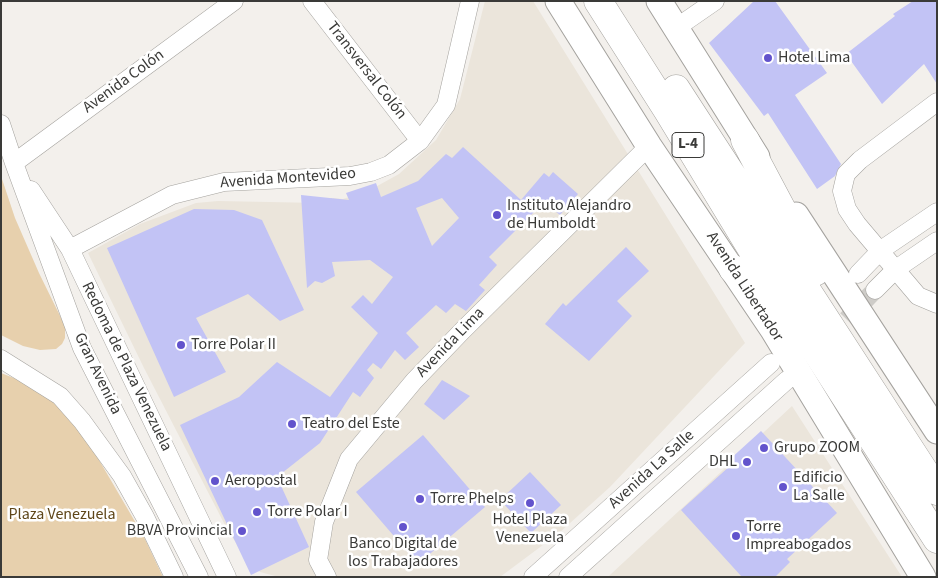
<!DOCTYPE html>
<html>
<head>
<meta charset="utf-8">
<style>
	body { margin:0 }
	#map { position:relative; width:938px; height:578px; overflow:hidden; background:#f3f0ec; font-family:"Source Sans 3",sans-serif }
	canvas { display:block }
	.frame { position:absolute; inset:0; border:2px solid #3a3a38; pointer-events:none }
</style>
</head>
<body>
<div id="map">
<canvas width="938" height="578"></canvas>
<div class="frame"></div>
</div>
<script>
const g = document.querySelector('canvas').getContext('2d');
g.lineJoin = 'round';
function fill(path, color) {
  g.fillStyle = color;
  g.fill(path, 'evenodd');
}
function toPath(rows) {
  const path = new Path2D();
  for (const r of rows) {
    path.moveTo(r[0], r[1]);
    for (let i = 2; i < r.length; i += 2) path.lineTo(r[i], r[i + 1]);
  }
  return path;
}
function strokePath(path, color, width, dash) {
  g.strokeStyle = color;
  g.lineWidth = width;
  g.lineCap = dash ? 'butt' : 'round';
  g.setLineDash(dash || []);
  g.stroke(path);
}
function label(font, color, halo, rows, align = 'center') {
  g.font = font + ' "Source Sans 3",sans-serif';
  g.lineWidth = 5;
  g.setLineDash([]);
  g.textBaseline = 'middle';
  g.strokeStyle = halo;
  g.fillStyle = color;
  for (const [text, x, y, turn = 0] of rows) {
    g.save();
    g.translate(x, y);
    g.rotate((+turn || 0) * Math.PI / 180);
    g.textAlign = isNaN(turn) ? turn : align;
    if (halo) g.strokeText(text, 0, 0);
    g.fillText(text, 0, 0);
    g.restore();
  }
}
const built = toPath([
	[485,1,533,1,745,343,610,487,559,533,500,577,279,577,260,572,241,551,226,527,144,368,88,253,140,224,196,203,218,201,320,203,331,198,343,199,370,190,399,174,436,140,460,99],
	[792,406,902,577,608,577,611,574]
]);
const green = toPath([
	[1,176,15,218,39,273,65,326,65,338,62,344,56,349,40,350,23,346,1,335],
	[1,373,47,391,78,424,144,537,163,577,1,577]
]);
const building = toPath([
	[754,1,775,1,827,73,795,95,841,164,835,176,817,189,768,113,764,116,709,43],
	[913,1,937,1,937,84,924,64,882,104,846,54,895,16,893,14],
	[463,147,521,200,544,173,549,177,553,172,578,194,560,215,544,202,489,257,497,265,479,285,485,290,466,311,455,304,446,313,436,305,406,333,419,347,405,360,395,350,381,369,373,363,367,370,374,378,360,397,353,392,320,443,277,477,309,547,251,575,180,425,239,397,277,362,330,397,378,333,351,307,363,295,372,304,393,277,370,260,332,262,335,276,322,283,315,281,307,288,301,195,349,200,346,193,376,183,381,197,418,181,446,154,452,158],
	[442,198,459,218,432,246,416,208],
	[194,209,234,210,262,220,304,310,280,321,248,294,196,318,226,372,174,397,107,248],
	[626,247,649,271,617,301,632,316,589,361,545,324,563,303,566,306],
	[442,380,470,396,444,420,424,404],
	[761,431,837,513,787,559,790,562,775,577,742,577,681,510,731,465,728,461],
	[423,435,485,507,418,564,356,492],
	[530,472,561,505,531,533,500,500]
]);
const minorTunnel = toPath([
	[828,339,875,290]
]);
const minor = toPath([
	[312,1,420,141],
	[676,28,715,1],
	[937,102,860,160,846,174,842,191,847,209,857,224,918,296,937,304],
	[1,124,14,163,82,348,199,577],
	[14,163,234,1],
	[31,190,70,249,227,577],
	[70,249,172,195,224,182,350,176,371,172,389,165,420,141,446,105,470,1],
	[858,274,881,250,937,212],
	[875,290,896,269,937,241],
	[1,359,60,396,82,421,122,476,145,517,174,577],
	[327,577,318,560,324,522,349,459,414,381,463,330,649,146],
	[533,577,771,363],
	[568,577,787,380]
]);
const secondary = toPath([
	[558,1,649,146,773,330,923,577],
	[659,1,757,157],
	[796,215,937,431]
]);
const primary = toPath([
	[598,1,668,111,776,289,937,539],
	[676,89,937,491],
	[745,140,815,272],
	[733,269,777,313]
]);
const markers = [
	[768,58,5,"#6253cc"],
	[497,215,5,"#6253cc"],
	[181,345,5,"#6253cc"],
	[292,424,5,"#6253cc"],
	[764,448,5,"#6253cc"],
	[747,462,5,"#6253cc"],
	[215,481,5,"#6253cc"],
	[783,487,5,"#6253cc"],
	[420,499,5,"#6253cc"],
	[530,503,5,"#6253cc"],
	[257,512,5,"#6253cc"],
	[403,527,5,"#6253cc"],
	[242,531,5,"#6253cc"],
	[736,536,5,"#6253cc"]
];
const shields = [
	[688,145,32]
];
const shieldNames = [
	["L-4",688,145]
];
const poiNames = [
	["Hotel Lima",778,58],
	["Instituto Alejandro",507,206],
	["de Humboldt",507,224],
	["Torre Polar II",191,345],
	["Teatro del Este",302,424],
	["Grupo ZOOM",774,448],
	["DHL",737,462,"right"],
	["Edificio",793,478],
	["La Salle",793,496],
	["Aeropostal",225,481],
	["Torre Phelps",430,499],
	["Torre Polar I",267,512],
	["Hotel Plaza",530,520,"center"],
	["Venezuela",530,538,"center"],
	["Torre",746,527],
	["Impreabogados",746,545],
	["BBVA Provincial",232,531,"right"],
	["Banco Digital de",403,544,"center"],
	["los Trabajadores",403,562,"center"]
];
const streetNames = [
	["Transversal Colón",366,71,52],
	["Avenida Colón",124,82,-36],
	["Avenida Montevideo",288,179,-4],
	["Avenida Libertador",744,287,57],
	["Avenida Lima",451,343,-46],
	["Redoma de Plaza Venezuela",126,367,64],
	["Gran Avenida",97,374,64],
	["Avenida La Salle",652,470,-42]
];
const parkNames = [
	["Plaza Venezuela",62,515]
];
fill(built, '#ebe5db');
fill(green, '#e7d0ad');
fill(building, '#c2c3f5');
strokePath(minorTunnel, '#ceccc8', 18, [18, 9]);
strokePath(minor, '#a4a29e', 19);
strokePath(secondary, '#a4a29e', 27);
strokePath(primary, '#a4a29e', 29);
strokePath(minor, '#fff', 18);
strokePath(secondary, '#fff', 25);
strokePath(primary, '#fff', 28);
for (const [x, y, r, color] of markers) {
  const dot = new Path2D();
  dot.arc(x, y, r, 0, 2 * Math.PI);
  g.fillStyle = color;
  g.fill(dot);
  strokePath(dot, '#fff', 2);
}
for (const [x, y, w] of shields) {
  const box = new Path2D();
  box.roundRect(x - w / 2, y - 12.5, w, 25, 4);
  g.fillStyle = '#fff';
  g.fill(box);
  strokePath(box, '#3a3a38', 1);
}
label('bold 15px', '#3a3a38', null, shieldNames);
label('16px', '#3a3a38', '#fff', poiNames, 'left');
label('16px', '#3a3a38', '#fff', streetNames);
label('16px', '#5f4619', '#fff', parkNames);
</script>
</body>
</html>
